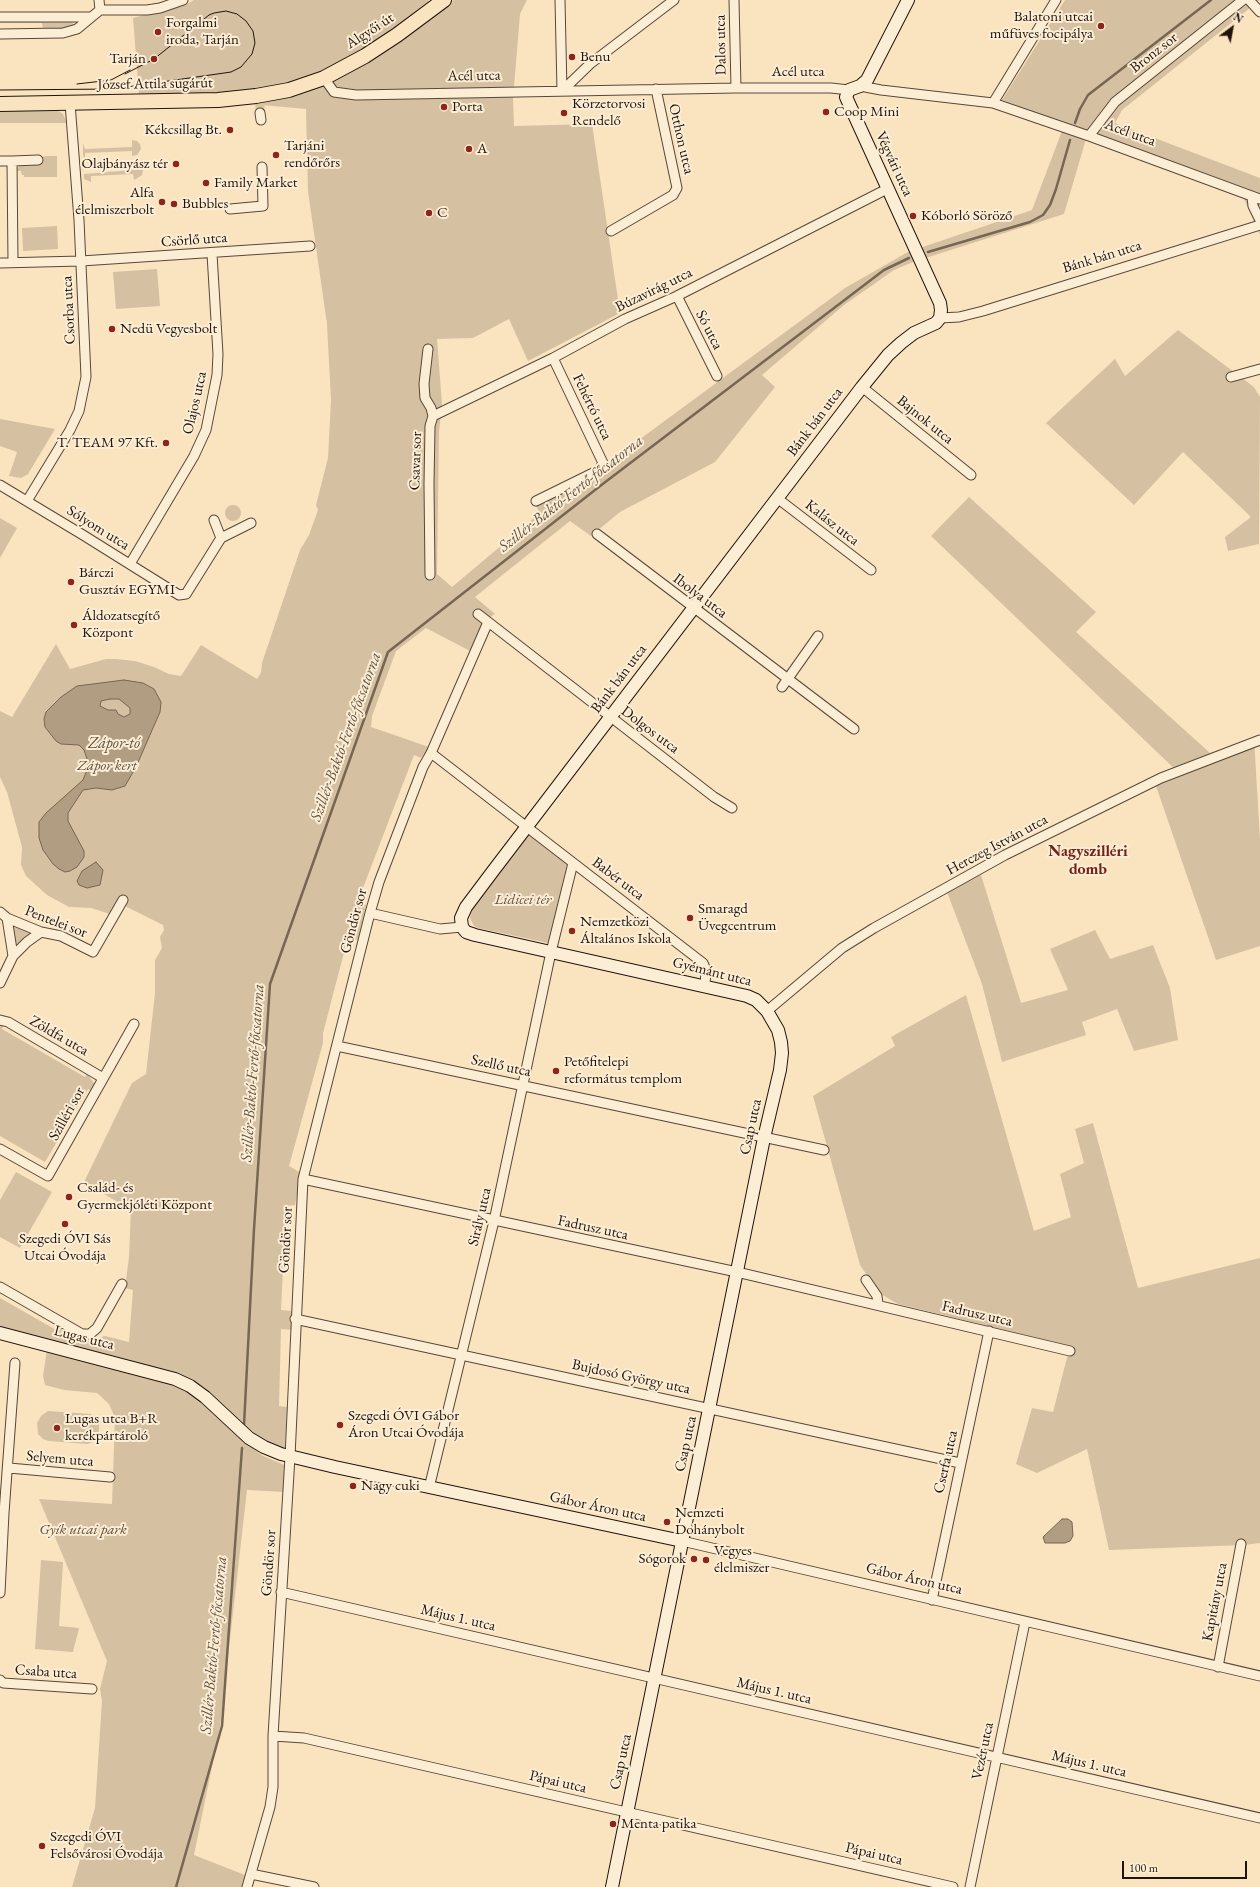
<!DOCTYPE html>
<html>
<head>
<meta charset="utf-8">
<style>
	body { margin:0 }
	#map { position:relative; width:1260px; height:1887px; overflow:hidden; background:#fae3bf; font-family:"EB Garamond",serif }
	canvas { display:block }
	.north { position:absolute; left:1212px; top:8px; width:40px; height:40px; -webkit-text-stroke:3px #fcedd5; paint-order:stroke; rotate:32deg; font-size:11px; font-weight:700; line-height:16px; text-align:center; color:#21140c }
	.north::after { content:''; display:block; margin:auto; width:14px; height:18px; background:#21140c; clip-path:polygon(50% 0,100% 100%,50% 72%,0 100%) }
	.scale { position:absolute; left:1122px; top:1861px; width:125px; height:18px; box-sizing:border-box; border:2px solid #21140c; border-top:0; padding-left:5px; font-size:12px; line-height:14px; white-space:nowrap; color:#21140c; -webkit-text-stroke:3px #fcedd5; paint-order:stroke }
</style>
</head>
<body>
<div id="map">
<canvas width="1260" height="1887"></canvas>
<div class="north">N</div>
<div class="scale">100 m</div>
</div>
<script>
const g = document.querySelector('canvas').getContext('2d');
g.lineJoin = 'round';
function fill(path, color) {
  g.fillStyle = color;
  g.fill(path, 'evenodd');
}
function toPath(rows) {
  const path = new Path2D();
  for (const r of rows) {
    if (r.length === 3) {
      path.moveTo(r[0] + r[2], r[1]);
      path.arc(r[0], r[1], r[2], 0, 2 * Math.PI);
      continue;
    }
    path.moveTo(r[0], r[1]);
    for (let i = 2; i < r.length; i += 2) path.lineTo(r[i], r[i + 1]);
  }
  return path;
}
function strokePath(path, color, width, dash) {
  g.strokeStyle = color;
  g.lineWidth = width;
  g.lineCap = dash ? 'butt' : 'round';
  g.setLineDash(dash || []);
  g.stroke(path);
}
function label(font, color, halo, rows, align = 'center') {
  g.font = font + ' "EB Garamond",serif';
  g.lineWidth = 4;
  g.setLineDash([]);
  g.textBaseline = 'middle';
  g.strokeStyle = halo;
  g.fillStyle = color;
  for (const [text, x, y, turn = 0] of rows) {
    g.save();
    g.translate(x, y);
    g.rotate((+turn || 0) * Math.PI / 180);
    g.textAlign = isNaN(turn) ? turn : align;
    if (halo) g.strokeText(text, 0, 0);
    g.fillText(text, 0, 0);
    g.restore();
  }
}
const green = toPath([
	[194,0,428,0,436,13,454,0,527,0,520,14,513,99,514,126,592,124,620,313,528,361,509,319,473,338,437,339,442,404,439,432,437,574,452,587,540,513,532,499,613,459,845,288,908,252,1032,210,1065,123,1002,100,1065,0,1260,0,1122,110,1115,123,1260,178,1260,235,1243,197,1086,139,1064,214,913,262,894,270,844,305,762,375,775,387,715,462,620,512,591,536,570,521,475,597,495,614,487,619,480,629,471,654,470,651,426,628,396,651,372,716,371,727,429,747,421,758,414,755,358,901,366,905,358,940,348,937,323,1033,323,1043,289,1166,301,1173,295,1205,286,1206,281,1310,292,1311,292,1330,281,1329,279,1406,287,1407,285,1450,274,1446,252,1433,204,1387,186,1377,164,1370,0,1328,0,1298,58,1331,61,1326,87,1341,105,1336,129,1342,133,1290,125,1288,129,1257,131,1210,84,1182,132,1083,146,1074,155,993,155,960,162,948,160,937,164,930,163,925,125,906,119,917,91,908,69,907,47,895,26,876,21,865,22,847,7,792,0,777,0,711,12,717,56,644,70,669,106,659,116,659,135,661,154,667,169,674,181,676,201,645,257,679,261,673,262,663,300,550,309,535,318,510,316,505,328,458,331,400,327,324,308,191,306,109,139,94,133,18,187,4],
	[0,20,71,20,74,25,72,28,43,29,42,23,0,23],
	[57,110,63,114,67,123,0,123,0,111],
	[132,140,137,141,140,144,141,149,137,155,132,156,132,151,85,153,85,158,83,156,83,143,85,149,132,147],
	[45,156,57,156,57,177,24,177,24,175,22,175,21,171,15,171,20,165,41,164,41,157],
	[133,163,140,166,143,170,142,175,136,179,134,180,133,174,91,176,91,182,84,179,84,174,133,170],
	[57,226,58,249,23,251,22,228],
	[157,269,160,306,116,309,113,272],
	[1178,330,1254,387,1260,397,1259,544,1228,551,1225,537,1251,517,1183,452,1134,505,1046,423,1115,359,1125,376],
	[0,419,55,429,28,474,21,478,9,476,17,452,0,446],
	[969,497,1096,612,1076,632,1210,753,1254,737,1260,840,1260,946,1216,960,1156,786,1180,774,931,536],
	[233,513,8],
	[0,518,17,528,0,558],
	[528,831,569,865,548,943,478,928,474,926,470,918,472,909],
	[981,875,1021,1003,1068,990,1050,949,1095,930,1110,959,1153,945,1170,988,1178,1040,1134,1051,1117,1009,1082,1022,1086,1035,1002,1062,982,984,947,892],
	[15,925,31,932,30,935,18,944,16,943,13,928],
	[966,995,1034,1231,1071,1217,1060,1174,1084,1163,1075,1129,1093,1123,1138,1288,1260,1258,1260,1543,1244,1545,1109,1550,1087,1449,1037,1473,1016,1464,1032,1408,1053,1412,1070,1346,898,1304,879,1293,860,1265,813,1096,895,1046,891,1037],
	[4,1025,2,1029,85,1077,87,1074,94,1083,94,1088,92,1091,88,1089,45,1162,0,1136,0,1026],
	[16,1172,52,1192,20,1248,0,1237,0,1200],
	[47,1350,164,1381,186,1390,208,1406,241,1439,263,1456,287,1466,285,1492,247,1490,220,1727,194,1855,245,1875,242,1887,72,1887,95,1808,102,1701,100,1689,107,1661,39,1499,112,1504,115,1418,109,1404,97,1393,64,1390,45,1385,43,1376],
	[48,1411,91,1414,99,1424,99,1435,93,1442,87,1444,49,1441,43,1439,38,1434,37,1423,41,1416],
	[41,1560,63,1562,59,1626,79,1628,73,1652,35,1649]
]);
const water = toPath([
	[124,680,143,683,154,689,161,702,160,712,136,767,125,786,112,790,96,788,83,790,68,813,68,821,84,851,84,857,77,867,70,871,65,872,59,869,53,864,43,850,39,838,39,822,46,813,83,780,87,770,88,762,84,750,79,745,61,744,56,741,45,727,44,719,46,712,61,697,77,686,124,680],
	[110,699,119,699,124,703,130,708,130,714,124,717,118,714,116,710,108,710,100,706,101,701,110,699],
	[96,862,103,870,100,885,87,888,79,885,77,881,82,871,96,862],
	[1062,1519,1068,1519,1072,1522,1073,1536,1070,1541,1065,1543,1045,1543,1043,1537,1062,1519]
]);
const stream = toPath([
	[1075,123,1080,109,1088,95,1211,0],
	[928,252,1030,222,1043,215,1050,205,1056,189,1070,140],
	[244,1425,254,1229,270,984,388,652,604,483,884,270,909,258],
	[176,1887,222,1726,242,1448]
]);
const streetTunnel = toPath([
	[260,90,260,113]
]);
const street = toPath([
	[99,0,100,10],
	[560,0,562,91],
	[734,0,736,88],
	[1249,0,1260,12],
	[0,17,91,17],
	[0,34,63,33,77,29,100,10,147,10,160,8,183,0],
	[324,78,334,92,356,95,736,88,831,88,849,90],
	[860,86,881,90,993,103,1089,136,1260,199],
	[562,91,590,64,674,0],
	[993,103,1056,0],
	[260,113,261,120],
	[1089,136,1115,102,1243,0],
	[0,161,12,161,13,262],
	[12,161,38,160],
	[1252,197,1253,206,1260,220],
	[230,209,263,206,262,167],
	[611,231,673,195,677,188,656,89],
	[0,263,81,261,310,246],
	[677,296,717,376],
	[940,318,959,317,983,311,1260,225],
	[428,349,424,384,425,398,431,408,433,416,430,426,429,484,430,575],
	[1231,377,1260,369],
	[862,387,971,475],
	[433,416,553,358,625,319,677,296,887,189],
	[0,485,83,535,179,595,186,594,221,538,251,523],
	[777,498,871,570],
	[27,501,70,430,79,411,86,377,79,220,70,103],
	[536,501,599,470,603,463,553,358],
	[214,520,221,538],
	[597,534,854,729],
	[130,564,194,456,206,430,217,375,218,354,212,254],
	[478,614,714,797,732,808],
	[782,687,818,636],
	[431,753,703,963,706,970,705,985],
	[0,912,7,918,41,932,61,936,93,952,123,900],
	[370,913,440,929,462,927],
	[7,918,13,956],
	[0,983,13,956,27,942,41,932],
	[767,1011,842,948,874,928,1005,855,1161,778,1260,740],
	[0,1020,8,1022,103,1078],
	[337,1046,824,1150],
	[0,1149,48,1176,134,1024],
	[303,1179,737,1272,1070,1351],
	[866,1280,877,1296,878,1304],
	[0,1287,82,1334,90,1334,97,1328,122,1284],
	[295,1319,960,1463],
	[9,1468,110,1477],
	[429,1488,494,1221,551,952,573,863],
	[682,1541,1260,1676],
	[281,1592,1260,1818],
	[0,1593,4,1513,15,1363],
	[932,1600,989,1331],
	[1218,1667,1241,1544],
	[0,1680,3,1683,92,1689],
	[273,1736,304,1738,953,1887],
	[251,1874,314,1887],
	[247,1887,270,1807,273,1787,273,1736,290,1457,303,1179,370,913,379,882,423,767,431,753,488,622],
	[970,1887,1025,1622]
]);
const secondary = toPath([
	[0,1333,175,1379,190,1386,205,1397,249,1438,264,1447,281,1454,335,1467,682,1541],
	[612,1887,764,1138,780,1070,782,1053,781,1042,778,1030,767,1011,756,1000,747,996,475,935,466,932,462,927,461,918,466,907,493,871,862,387,888,355,901,343,914,333,936,323,940,318,941,310,940,303,846,97,849,90,860,86,867,80,908,0]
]);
const primary = toPath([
	[0,104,218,100,256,96,289,90,324,78,365,56,397,35,444,0]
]);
const tram = toPath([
	[77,84,111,80,130,70],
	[0,90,113,89,231,72,241,67,252,54,255,43,253,31,246,21,237,14,226,11,214,13,209,15,154,59,125,74]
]);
const markers = [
	[1101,26,4,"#8f2418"],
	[158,32,4,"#8f2418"],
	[572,57,4,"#8f2418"],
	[154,59,4,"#8f2418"],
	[444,107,4,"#8f2418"],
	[826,112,4,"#8f2418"],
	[564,113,4,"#8f2418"],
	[230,130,4,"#8f2418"],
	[469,149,4,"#8f2418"],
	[276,155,4,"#8f2418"],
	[176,164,4,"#8f2418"],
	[206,183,4,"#8f2418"],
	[162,202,4,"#8f2418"],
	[174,204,4,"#8f2418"],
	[429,213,4,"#8f2418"],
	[913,216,4,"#8f2418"],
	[112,329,4,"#8f2418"],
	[166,443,4,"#8f2418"],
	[71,582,4,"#8f2418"],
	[74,625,4,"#8f2418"],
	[690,918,4,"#8f2418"],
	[572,931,4,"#8f2418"],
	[556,1071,4,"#8f2418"],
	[69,1197,4,"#8f2418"],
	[65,1224,4,"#8f2418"],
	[340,1425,4,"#8f2418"],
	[57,1428,4,"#8f2418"],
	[353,1486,4,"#8f2418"],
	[667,1522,4,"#8f2418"],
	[694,1559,4,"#8f2418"],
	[706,1560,4,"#8f2418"],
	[613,1824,4,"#8f2418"],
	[42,1846,4,"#8f2418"]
];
const poiNames = [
	["Balatoni utcai",1093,17,"right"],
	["műfüves focipálya",1093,34,"right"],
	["Forgalmi",166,23],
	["iroda, Tarján",166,40],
	["Benu",580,57],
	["Tarján",146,59,"right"],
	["Körzetorvosi",572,104],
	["Rendelő",572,121],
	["Porta",452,107],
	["Coop Mini",834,112],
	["Kékcsillag Bt.",222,130,"right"],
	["Tarjáni",284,146],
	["rendőrőrs",284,163],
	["A",477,149],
	["Olajbányász tér",168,164,"right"],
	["Family Market",214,183],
	["Alfa",154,193,"right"],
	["élelmiszerbolt",154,210,"right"],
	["Bubbles",182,204],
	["C",437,213],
	["Kóborló Söröző",921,216],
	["Nedü Vegyesbolt",120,329],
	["T. TEAM 97 Kft.",158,443,"right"],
	["Bárczi",79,573],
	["Gusztáv EGYMI",79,590],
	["Áldozatsegítő",82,616],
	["Központ",82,633],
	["Smaragd",698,909],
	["Üvegcentrum",698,926],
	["Nemzetközi",580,922],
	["Általános Iskola",580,939],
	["Petőfitelepi",564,1062],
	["református templom",564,1079],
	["Család- és",77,1188],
	["Gyermekjóléti Központ",77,1205],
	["Szegedi ÓVI Sás",65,1239,"center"],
	["Utcai Óvodája",65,1256,"center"],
	["Szegedi ÓVI Gábor",348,1416],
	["Áron Utcai Óvodája",348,1433],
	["Lugas utca B+R",65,1419],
	["kerékpártároló",65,1436],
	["Nagy cuki",361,1486],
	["Nemzeti",675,1513],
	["Dohánybolt",675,1530],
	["Vegyes",714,1551],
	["élelmiszer",714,1568],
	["Sógorok",686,1559,"right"],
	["Menta patika",621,1824],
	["Szegedi ÓVI",50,1837],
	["Felsővárosi Óvodája",50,1854]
];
const streetNames = [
	["Algyői út",370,31,-33],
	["Dalos utca",721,45,-91],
	["Bronz sor",1154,53,-38],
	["Acél utca",798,72],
	["Acél utca",474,76,-1],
	["József Attila sugárút",155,84,-1],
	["Acél utca",1130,133,20],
	["Otthon utca",681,139,77],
	["Végvári utca",894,164,65],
	["Csörlő utca",194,240,-4],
	["Bánk bán utca",1102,257,-17],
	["Búzavirág utca",654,290,-26],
	["Csorba utca",69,310,-93],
	["Só utca",709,330,63],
	["Olajos utca",195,403,-77],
	["Fehértó utca",592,407,64],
	["Bajnok utca",925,420,39],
	["Bánk bán utca",815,422,-53],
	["Csavar sor",416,461,-88],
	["Kalász utca",832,523,38],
	["Sólyom utca",98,528,32],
	["Ibolya utca",700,596,37],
	["Bánk bán utca",619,679,-53],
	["Dolgos utca",650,730,37],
	["Herczeg István utca",997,845,-28],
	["Babér utca",618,879,37],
	["Göndör sor",354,921,-75],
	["Pentelei sor",56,922,21],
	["Gyémánt utca",712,972,14],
	["Zöldfa utca",59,1036,30],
	["Szellő utca",501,1066,12],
	["Szilléri sor",67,1114,-61],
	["Csap utca",751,1127,-78],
	["Sirály utca",480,1217,-77],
	["Fadrusz utca",593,1228,12],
	["Göndör sor",286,1240,-87],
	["Fadrusz utca",977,1314,13],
	["Lugas utca",84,1338,14],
	["Bujdosó György utca",631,1377,12],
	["Csap utca",686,1444,-78],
	["Selyem utca",60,1459,5],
	["Cserfa utca",946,1462,-77],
	["Gábor Áron utca",598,1507,12],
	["Göndör sor",269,1563,-86],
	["Gábor Áron utca",914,1579,13],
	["Kapitány utca",1215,1602,-79],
	["Május 1. utca",458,1618,13],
	["Csaba utca",46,1672,4],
	["Május 1. utca",774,1691,13],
	["Vezér utca",983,1751,-78],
	["Csap utca",621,1762,-78],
	["Május 1. utca",1089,1764,13],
	["Pápai utca",558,1782,13],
	["Pápai utca",874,1854,13]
];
const parkNames = [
	["Zápor kert",107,766],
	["Lidicei tér",523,900],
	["Gyík utcai park",83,1530]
];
const waterNames = [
	["Szillér-Baktó-Fertő-főcsatorna",571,494,-38],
	["Szillér-Baktó-Fertő-főcsatorna",346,737,-70],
	["Zápor-tó",114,744],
	["Szillér-Baktó-Fertő-főcsatorna",253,1073,-86],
	["Szillér-Baktó-Fertő-főcsatorna",214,1645,-85]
];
const neighbourhoodNames = [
	["Nagyszilléri",1088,852],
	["domb",1088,870]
];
fill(green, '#d5c0a1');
fill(water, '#b09d82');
strokePath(water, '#776653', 1);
strokePath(stream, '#776653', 2.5);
strokePath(streetTunnel, '#d9c4a4', 9, [9, 4.5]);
strokePath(street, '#574839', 11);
strokePath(secondary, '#21140c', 14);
strokePath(primary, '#21140c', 16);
strokePath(street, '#fcedd5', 9);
strokePath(secondary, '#fcedd5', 12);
strokePath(primary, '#fae3bf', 14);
strokePath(tram, '#21140c', 1);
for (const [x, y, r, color] of markers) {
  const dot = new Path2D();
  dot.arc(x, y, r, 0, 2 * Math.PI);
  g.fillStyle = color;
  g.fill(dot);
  strokePath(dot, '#fcedd5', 1.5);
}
label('15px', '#21140c', '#fcedd5', poiNames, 'left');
label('15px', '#21140c', '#fcedd5', streetNames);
label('italic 15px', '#605040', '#fcedd5', parkNames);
label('italic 16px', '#615241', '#fcedd5', waterNames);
label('bold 16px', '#7a1f14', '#fcedd5', neighbourhoodNames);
</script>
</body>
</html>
